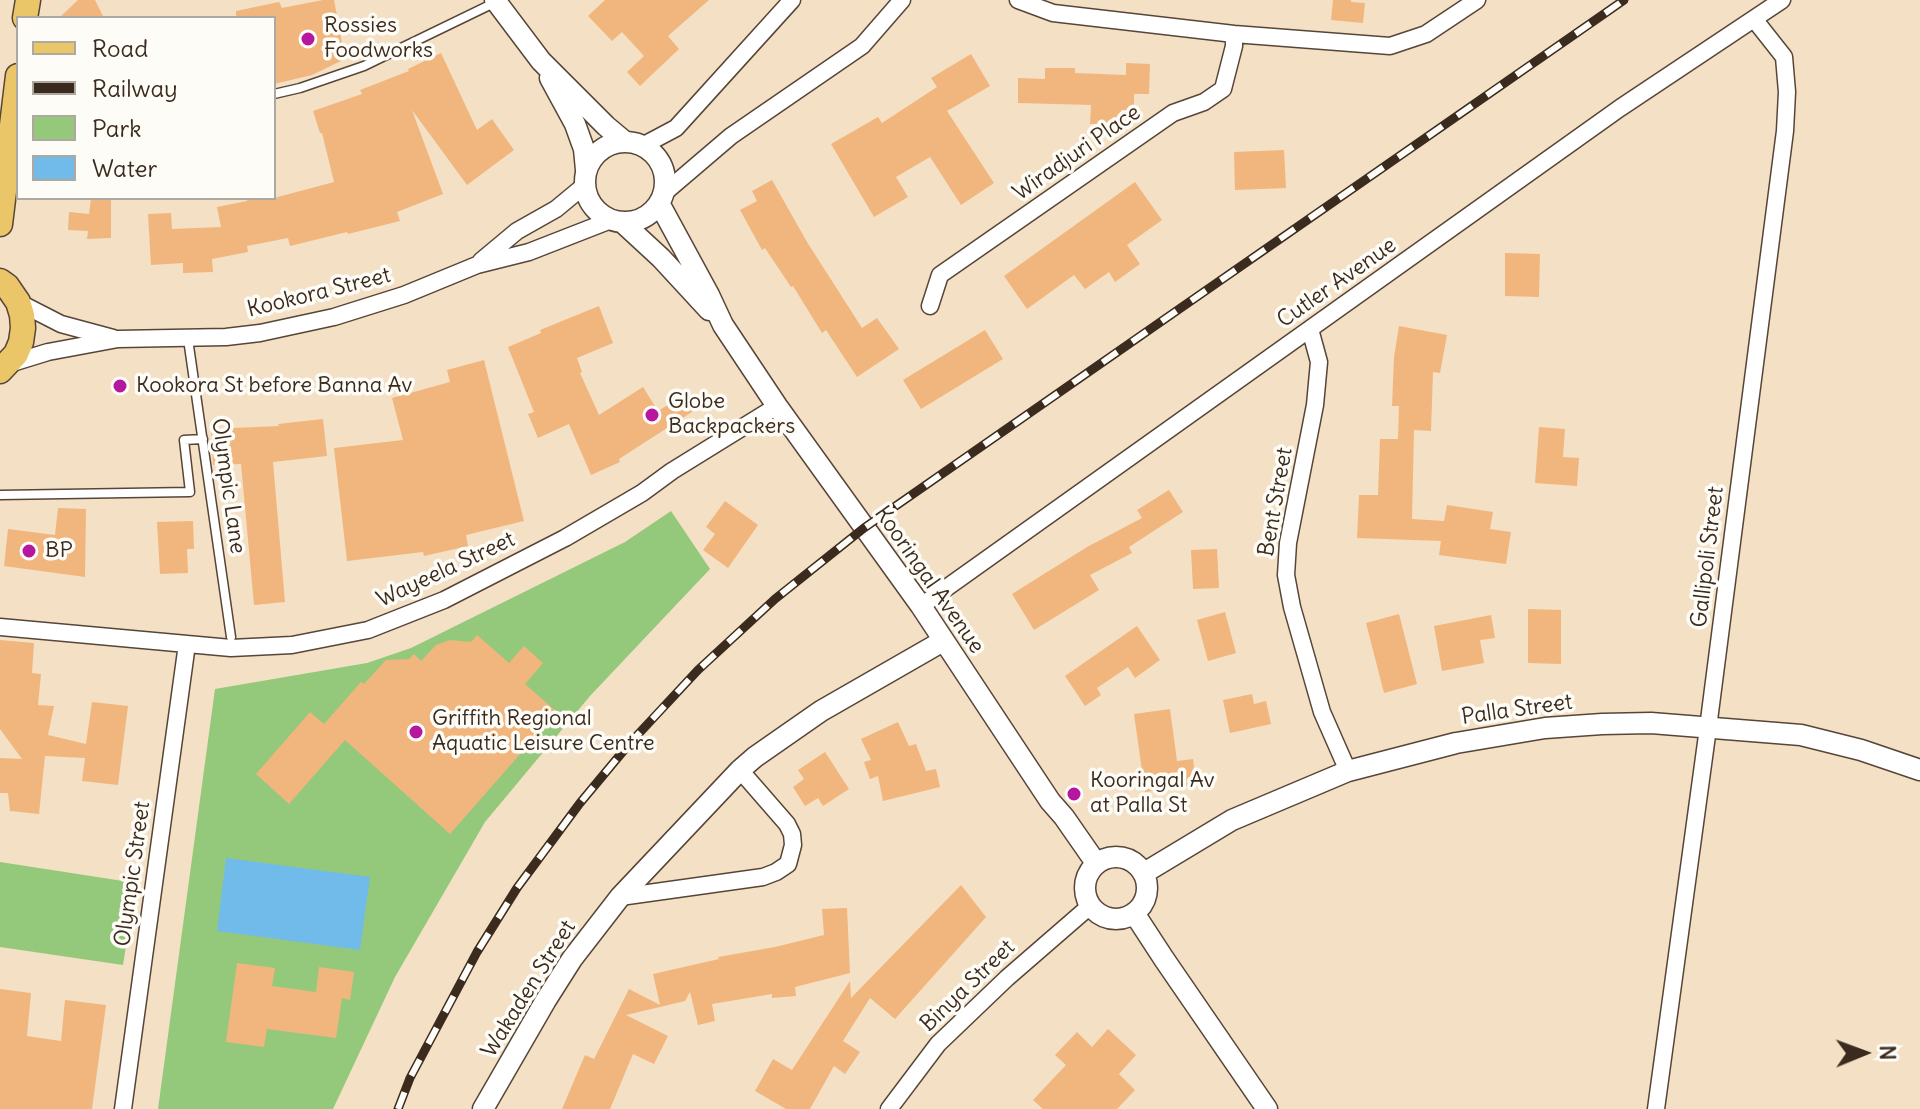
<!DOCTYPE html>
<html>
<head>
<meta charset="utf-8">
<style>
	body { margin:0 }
	#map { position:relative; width:1920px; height:1109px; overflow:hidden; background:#f4e0c5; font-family:Delius,sans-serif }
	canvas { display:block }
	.legend { position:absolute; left:16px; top:16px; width:260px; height:184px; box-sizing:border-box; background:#fdfcf7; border:2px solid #afa8a0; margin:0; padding:10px 14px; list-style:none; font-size:24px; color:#3b2a1e }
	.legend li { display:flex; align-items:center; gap:16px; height:40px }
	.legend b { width:40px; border:2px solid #afa8a0 }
	.north { position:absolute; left:1824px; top:1013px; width:80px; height:80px; -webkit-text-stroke:6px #fdfcf7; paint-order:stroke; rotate:89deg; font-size:22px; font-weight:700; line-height:32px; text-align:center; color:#3b2a1e }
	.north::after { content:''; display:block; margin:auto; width:28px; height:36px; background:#3b2a1e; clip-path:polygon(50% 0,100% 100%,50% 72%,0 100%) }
</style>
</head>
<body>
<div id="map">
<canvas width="1920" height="1109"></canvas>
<ul class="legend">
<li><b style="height:10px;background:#ebc669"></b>Road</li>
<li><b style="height:10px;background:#3b2a1e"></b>Railway</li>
<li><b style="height:22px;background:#94c97b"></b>Park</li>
<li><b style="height:22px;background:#71bbea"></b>Water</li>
</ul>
<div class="north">N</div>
</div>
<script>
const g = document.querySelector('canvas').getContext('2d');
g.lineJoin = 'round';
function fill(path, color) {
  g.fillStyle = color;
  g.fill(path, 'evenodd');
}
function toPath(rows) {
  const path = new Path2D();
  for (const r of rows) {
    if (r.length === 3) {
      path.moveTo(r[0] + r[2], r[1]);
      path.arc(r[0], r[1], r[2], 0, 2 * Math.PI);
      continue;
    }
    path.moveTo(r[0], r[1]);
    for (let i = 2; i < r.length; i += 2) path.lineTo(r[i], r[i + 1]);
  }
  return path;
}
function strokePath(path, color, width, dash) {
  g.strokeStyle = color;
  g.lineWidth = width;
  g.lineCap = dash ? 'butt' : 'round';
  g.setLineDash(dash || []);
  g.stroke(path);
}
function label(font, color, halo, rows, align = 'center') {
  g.font = font + ' Delius,sans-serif';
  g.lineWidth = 7;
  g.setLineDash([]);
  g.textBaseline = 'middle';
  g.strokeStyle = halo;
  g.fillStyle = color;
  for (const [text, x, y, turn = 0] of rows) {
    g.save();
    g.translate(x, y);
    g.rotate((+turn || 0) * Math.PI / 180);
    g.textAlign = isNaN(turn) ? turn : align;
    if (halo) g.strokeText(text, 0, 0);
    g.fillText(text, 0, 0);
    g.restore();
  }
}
const green = toPath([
	[671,511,710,569,590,696,485,822,395,977,333,1109,158,1109,215,689,367,663,411,648,625,542],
	[0,862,136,883,123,965,0,947]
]);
const water = toPath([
	[226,858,370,877,360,950,217,931]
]);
const building = toPath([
	[78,0,95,0,104,18,59,18],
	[323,0,334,0,345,59,312,75,274,84,274,18,236,18,236,11,279,2,282,8],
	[605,0,709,0,668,36,679,49,640,86,627,72,644,56,622,32,612,41,588,16],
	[1333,0,1351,0,1351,2,1365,3,1363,23,1331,20],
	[441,53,477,130,492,119,514,150,467,185,412,110,443,194,397,212,400,221,348,234,347,232,290,246,288,238,247,246,248,252,212,259,213,272,183,273,183,263,151,265,148,214,171,213,172,229,221,227,217,207,247,201,247,198,274,198,334,182,322,133,320,133,313,111,362,94,360,90,409,71,408,69],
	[971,54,990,86,947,111,994,183,961,205,930,157,896,177,908,197,874,217,831,144,878,117,882,123,937,87,931,78],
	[1126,63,1150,64,1149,94,1134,94,1134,110,1121,110,1120,125,1090,124,1091,105,1018,103,1018,78,1045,79,1045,68,1075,68,1075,73,1126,75],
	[1284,150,1286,188,1235,190,1234,152],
	[772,180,807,242,862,328,877,318,899,349,857,377,826,330,822,333,793,286,791,287,765,248,762,250,740,210,757,201,752,191],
	[1135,182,1162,220,1127,245,1140,264,1115,282,1109,272,1085,289,1074,275,1027,309,1004,276],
	[91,198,111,198,111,238,87,239,88,231,68,230,69,212,89,214],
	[1505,253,1540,254,1539,297,1505,296],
	[599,306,613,343,577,358,582,372,580,373,599,415,643,387,658,411,685,394,695,410,619,459,620,462,591,475,569,424,538,438,528,414,534,412,508,347,541,333,540,330],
	[1399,326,1447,335,1440,373,1433,372,1431,431,1414,430,1412,519,1444,521,1447,505,1493,512,1490,529,1511,532,1506,564,1439,555,1441,541,1357,538,1359,495,1378,495,1380,439,1398,439,1399,406,1392,406,1394,357],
	[985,330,1003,359,921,409,903,380],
	[484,360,524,521,466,535,468,546,424,556,423,552,347,561,334,448,403,440,392,398,450,382,447,370],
	[323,419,327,456,273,462,285,602,254,605,241,464,213,465,211,429,279,426,278,424],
	[1539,427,1565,429,1563,457,1579,458,1577,486,1535,483],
	[1169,490,1183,512,1129,547,1132,553,1090,575,1099,590,1034,630,1012,594,1087,547,1142,518,1137,510],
	[725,501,758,525,728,568,703,550,715,534,706,527],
	[58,508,86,509,85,577,4,566,8,529,55,535],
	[193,521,194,549,187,549,188,573,160,574,157,522],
	[1217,549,1219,588,1193,589,1191,550],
	[1528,609,1561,610,1561,664,1528,663],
	[1225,612,1236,653,1208,661,1197,620],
	[1399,614,1417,684,1384,693,1366,623],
	[1491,615,1495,638,1480,640,1484,663,1442,671,1434,626],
	[1137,626,1160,660,1135,678,1128,667,1097,688,1101,695,1085,706,1065,676],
	[477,635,509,663,524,646,543,663,525,684,557,712,450,834,345,740,289,804,256,774,310,712,324,724,361,682,364,684,386,660,409,659,414,654,421,661,436,645,450,640,471,642],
	[0,640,34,643,32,673,41,674,38,705,54,706,48,735,86,744,92,702,128,706,118,785,82,781,85,758,45,756,39,814,10,811,8,793,0,793,0,758,22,759,0,729],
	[1252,694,1254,704,1266,701,1271,724,1230,733,1223,700],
	[1170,709,1177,761,1193,759,1196,785,1145,792,1134,714],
	[898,722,909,746,916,744,926,771,936,769,940,787,883,801,878,776,870,779,864,762,871,760,861,739],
	[825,752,849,789,823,806,818,798,805,806,793,787,804,779,798,770],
	[961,885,986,917,895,1019,870,998,843,1041,860,1052,845,1074,834,1066,810,1109,786,1109,755,1091,773,1059,792,1070,850,981,851,998],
	[847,908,850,973,795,987,796,996,772,998,772,994,712,1004,715,1021,698,1025,690,992,685,1001,626,1015,668,1036,654,1064,633,1054,610,1109,562,1109,585,1055,594,1059,629,989,660,1005,653,974,719,959,718,957,775,947,824,935,822,909],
	[237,963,275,968,272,986,316,992,319,967,354,972,350,1000,342,998,336,1038,267,1029,264,1047,226,1042],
	[0,989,31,993,27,1036,61,1041,65,1000,106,1005,92,1109,0,1109],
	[1108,1029,1136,1055,1119,1074,1135,1090,1117,1109,1043,1109,1033,1100,1066,1065,1055,1055,1077,1032,1092,1047]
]);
const service = toPath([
	[274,94,300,88,364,66,494,3],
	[188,339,231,637],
	[0,495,190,492,184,440,203,439]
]);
const minor = toPath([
	[1018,0,1053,13,1234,34,1390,46,1426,34,1477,0],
	[644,145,676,128,792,0],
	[663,194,731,136,862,46,902,0],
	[481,261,517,231,556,209,585,185],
	[18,302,61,324,113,338],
	[930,306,940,275,1173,113,1204,102,1223,89,1234,46,1234,34],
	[1310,329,1319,362,1315,405,1288,543,1286,575,1292,607,1322,712,1348,771],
	[9,364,48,352,118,339,226,337,260,333,334,317,404,295,477,265,529,252,611,220],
	[921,606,1620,108,1782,0],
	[0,627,231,648,292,645,368,630,444,600,565,538,642,493,672,471,777,406],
	[620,897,763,877,776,872,788,864,793,845,792,834,787,824,740,770],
	[123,1109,187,644],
	[889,1109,938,1044,1007,978,1090,906],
	[1656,1109,1708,728,1785,131,1787,92,1784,57,1754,19]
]);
const tertiary = toPath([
	[495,0,541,61,606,126,624,141],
	[550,78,575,124,584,149,586,170],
	[625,182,40],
	[659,203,709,295,723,325,777,406,921,606,1050,801,1064,817,1096,863],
	[622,222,661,258,709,310],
	[1116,888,31],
	[1144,873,1232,820,1348,771,1456,743,1545,728,1602,724,1651,723,1801,735,1861,750,1920,770],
	[1134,913,1164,959,1267,1109],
	[483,1109,546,1000,572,959,620,897,740,770,755,757,821,711,943,641]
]);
const primary = toPath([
	[25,18,28,0],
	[0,224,18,76],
	[0,281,7,286,18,302,22,315,23,328,21,342,16,354,0,371]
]);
const rail = toPath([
	[398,1109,410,1078,477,952,517,888,580,803,630,743,698,670,775,599,864,528,1624,0]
]);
const markers = [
	[308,39,8,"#b5179e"],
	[120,386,8,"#b5179e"],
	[652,415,8,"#b5179e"],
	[29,551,8,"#b5179e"],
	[416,732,8,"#b5179e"],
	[1074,794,8,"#b5179e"]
];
const poiNames = [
	["Rossies",324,26],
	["Foodworks",324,51],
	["Kookora St before Banna Av",136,386],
	["Globe",668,402],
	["Backpackers",668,427],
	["BP",45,551],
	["Griffith Regional",432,719],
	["Aquatic Leisure Centre",432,744],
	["Kooringal Av",1090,781],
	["at Palla St",1090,806]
];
const streetNames = [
	["Wiradjuri Place",1077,153,-35],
	["Cutler Avenue",1337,283,-35],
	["Kookora Street",319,293,-14],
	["Olympic Lane",228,486,82],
	["Bent Street",1276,502,-80],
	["Gallipoli Street",1708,557,-83],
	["Wayeela Street",446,570,-25],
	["Kooringal Avenue",929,580,55],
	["Palla Street",1517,710,-8],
	["Olympic Street",133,874,-82],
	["Binya Street",968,986,-44],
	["Wakaden Street",529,989,-58]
];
fill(green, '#94c97b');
fill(water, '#71bbea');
fill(building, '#f1b67d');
strokePath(service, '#574537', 11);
strokePath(minor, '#574537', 19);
strokePath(tertiary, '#574537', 23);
strokePath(primary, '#574537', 27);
strokePath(service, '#fff', 8);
strokePath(minor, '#fff', 16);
strokePath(tertiary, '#fff', 20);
strokePath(primary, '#ebc669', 24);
strokePath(rail, '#3b2a1e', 9);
strokePath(rail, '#fdfcf7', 6, [18]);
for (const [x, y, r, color] of markers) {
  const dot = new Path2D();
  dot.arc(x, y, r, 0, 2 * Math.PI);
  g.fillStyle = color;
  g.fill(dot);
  strokePath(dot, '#fdfcf7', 3);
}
label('22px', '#3b2a1e', '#fdfcf7', poiNames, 'left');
label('22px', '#3b2a1e', '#fdfcf7', streetNames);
</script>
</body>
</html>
